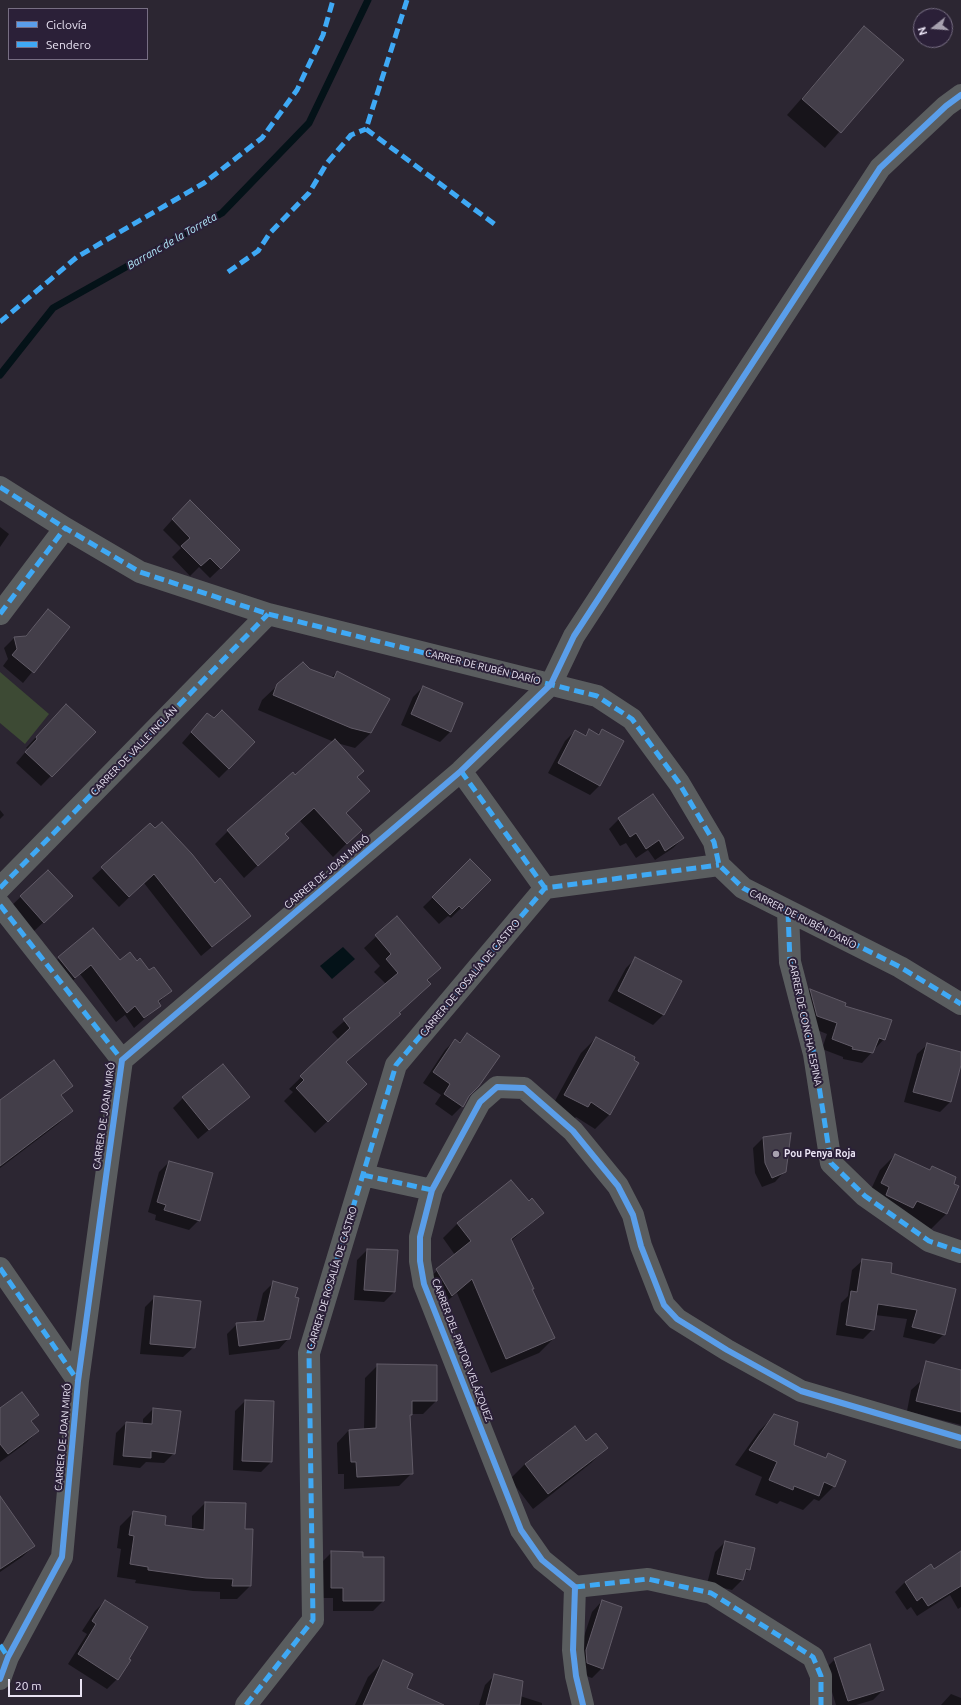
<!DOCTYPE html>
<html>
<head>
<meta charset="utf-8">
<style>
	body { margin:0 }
	#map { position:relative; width:961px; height:1705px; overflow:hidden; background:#2c2632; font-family:Ubuntu,sans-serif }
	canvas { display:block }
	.legend { position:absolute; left:8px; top:8px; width:140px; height:52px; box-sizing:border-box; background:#2b2038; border:1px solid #776e83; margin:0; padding:5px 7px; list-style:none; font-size:12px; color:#e9e3f3 }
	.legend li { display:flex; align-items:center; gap:8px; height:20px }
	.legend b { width:20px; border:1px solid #776e83 }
	.north { position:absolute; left:913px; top:8px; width:40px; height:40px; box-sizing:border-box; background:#2b2038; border:1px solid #776e83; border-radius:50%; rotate:253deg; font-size:11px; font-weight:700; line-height:16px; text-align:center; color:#e9e3f3 }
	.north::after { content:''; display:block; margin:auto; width:14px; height:18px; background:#a7a1af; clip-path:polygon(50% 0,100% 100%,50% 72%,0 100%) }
	.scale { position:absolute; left:8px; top:1679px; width:74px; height:18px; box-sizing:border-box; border:2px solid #e9e3f3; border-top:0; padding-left:5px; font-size:12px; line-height:14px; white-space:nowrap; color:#e9e3f3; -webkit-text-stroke:3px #2b2038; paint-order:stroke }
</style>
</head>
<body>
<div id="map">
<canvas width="961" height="1705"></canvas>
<ul class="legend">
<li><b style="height:5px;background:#5a9eea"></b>Ciclovía</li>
<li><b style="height:5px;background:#3fa9f5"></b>Sendero</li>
</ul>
<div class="north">N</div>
<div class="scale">20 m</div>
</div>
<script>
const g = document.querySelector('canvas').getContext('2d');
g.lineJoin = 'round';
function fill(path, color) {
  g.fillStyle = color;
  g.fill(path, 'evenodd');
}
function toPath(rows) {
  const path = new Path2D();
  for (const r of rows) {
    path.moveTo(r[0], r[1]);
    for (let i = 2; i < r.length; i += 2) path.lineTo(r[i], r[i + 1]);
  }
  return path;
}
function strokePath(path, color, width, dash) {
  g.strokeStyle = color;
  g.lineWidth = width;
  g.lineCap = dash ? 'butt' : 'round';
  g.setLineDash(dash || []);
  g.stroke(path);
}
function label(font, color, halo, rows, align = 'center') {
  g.font = font + ' Ubuntu,sans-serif';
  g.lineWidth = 4;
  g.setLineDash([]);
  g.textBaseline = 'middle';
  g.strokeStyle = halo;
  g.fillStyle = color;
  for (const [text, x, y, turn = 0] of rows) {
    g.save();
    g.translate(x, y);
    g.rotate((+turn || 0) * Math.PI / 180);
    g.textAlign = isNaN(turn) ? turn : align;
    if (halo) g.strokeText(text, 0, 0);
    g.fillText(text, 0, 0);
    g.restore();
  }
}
const green = toPath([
	[0,672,49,714,25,744,0,723]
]);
const water = toPath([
	[343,947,355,959,332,979,320,966]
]);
const shadow = toPath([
	[864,27,902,60,825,148,787,115],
	[180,511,239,550,210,578,199,567,190,576,172,557,181,548,163,530],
	[0,527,9,534,0,547],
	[48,611,69,627,23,683,3,666,8,659,4,648,14,638,24,637],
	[309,670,331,678,337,672,371,733,355,748,337,743,356,777,368,791,345,813,347,843,333,857,300,821,284,834,287,838,244,878,215,844,228,831,334,742,258,710,262,700,278,685],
	[423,687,462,704,450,732,440,742,401,725,413,697],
	[207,714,229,768,219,778,182,743],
	[56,715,94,732,41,786,16,763,28,749,26,748],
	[602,730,600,785,590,795,548,773,565,741,575,731,584,736,589,731,597,735],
	[0,810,4,815,0,819],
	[619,819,683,838,673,848,655,860,648,850,636,858,626,843,620,846,609,829],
	[150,824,249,916,201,956,144,883,119,907,92,878],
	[470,861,489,880,451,918,448,916,439,924,423,907],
	[48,871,61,906,33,932,10,907],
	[397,917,439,968,399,1014,346,1063,354,1096,315,1133,284,1101,293,1092,289,1089,339,1040,332,1032,386,984,374,972,380,966,364,948],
	[59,958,137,962,171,991,158,1003,160,1005,149,1015,134,1028,125,1015,116,1022,80,974,65,988,49,968],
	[636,958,681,981,663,1015,653,1025,608,1001,626,968],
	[810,990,845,1003,844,1006,884,1039,862,1063,843,1059,843,1057,822,1049,827,1034,807,1026,800,1000],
	[467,1035,468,1096,462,1106,452,1116,435,1104,441,1095,423,1083,445,1050,455,1040,458,1043],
	[596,1038,610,1114,595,1129,576,1117,572,1121,550,1110,581,1053],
	[928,1044,961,1053,961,1062,950,1102,940,1112,904,1102,917,1054],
	[72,1086,61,1096,72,1111,58,1124,0,1168,0,1101],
	[248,1097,198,1139,173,1108,183,1098],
	[763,1138,785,1171,775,1182,762,1187,755,1173,753,1148],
	[895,1155,928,1171,932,1167,958,1187,946,1214,931,1229,867,1198,880,1170],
	[169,1162,199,1220,189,1230,155,1220,156,1215,148,1212,159,1172],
	[528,1203,542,1213,511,1241,533,1289,531,1290,554,1338,539,1353,491,1373,457,1293,436,1310,421,1285,455,1255,443,1238,458,1223],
	[367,1250,394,1292,384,1302,354,1300,357,1260],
	[863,1260,889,1274,944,1334,934,1344,903,1337,907,1319,875,1315,873,1329,863,1339,836,1335,841,1303,848,1296,852,1270],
	[273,1283,294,1297,289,1338,279,1349,229,1355,227,1334,237,1324,256,1322,263,1293],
	[155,1297,194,1347,183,1357,140,1354,145,1307],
	[378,1365,436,1401,423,1414,411,1414,409,1416,412,1473,399,1486,344,1489,344,1474,338,1474,337,1443,349,1430,364,1430,365,1378],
	[961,1379,961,1425,907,1411,911,1390,922,1380],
	[245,1401,271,1462,261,1472,233,1470,235,1411],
	[153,1409,174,1453,164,1463,146,1462,140,1468,113,1465,116,1433,126,1423,143,1424,143,1419],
	[0,1410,37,1415,31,1422,38,1431,26,1443,0,1462],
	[774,1416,792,1446,824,1459,828,1455,834,1486,819,1501,814,1499,803,1510,780,1501,777,1504,755,1495,762,1477,735,1465,759,1431],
	[586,1442,606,1448,591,1463,533,1509,510,1479,525,1464],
	[205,1503,244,1530,252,1530,250,1586,237,1599,220,1599,220,1592,193,1591,135,1583,136,1580,117,1577,121,1549,117,1548,120,1526,133,1513,164,1526,192,1530,192,1516],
	[0,1509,34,1546,22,1557,0,1572],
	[725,1542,749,1569,743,1575,742,1580,732,1590,707,1584,715,1552],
	[332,1552,362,1558,383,1601,373,1611,333,1611,333,1598,321,1598,321,1563],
	[961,1559,961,1607,958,1609,950,1595,917,1616,911,1607,907,1610,895,1592,905,1582],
	[105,1601,117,1679,107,1689,68,1664,87,1634,82,1631,95,1611],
	[602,1601,602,1668,592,1678,577,1673,576,1661,592,1612],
	[835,1659,883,1690,873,1700,856,1705,836,1705,825,1669],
	[383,1662,406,1689,423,1705,355,1705,368,1677],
	[495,1675,520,1696,542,1703,542,1705,479,1705,485,1685],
	[951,1694,961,1698,961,1705,941,1705]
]);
const stream = toPath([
	[0,375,53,308,222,213,309,123,368,0]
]);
const building = toPath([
	[864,26,904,60,841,133,802,99,864,26],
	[190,500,240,550,221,569,210,558,201,566,181,546,190,538,172,519,190,500],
	[48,609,70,627,34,673,12,655,17,649,14,637,26,636,48,609],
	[303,662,310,669,334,678,337,671,390,699,371,733,351,728,273,695,277,684,303,662],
	[423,686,463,703,451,732,411,714,423,686],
	[66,704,96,732,52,777,25,752,37,739,36,737,66,704],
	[222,710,255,742,229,769,191,732,207,713,214,718,222,710],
	[589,729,599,735,602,729,624,741,600,786,558,763,575,730,586,736,589,729],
	[335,739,364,771,357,777,370,791,346,813,362,830,347,844,314,808,285,834,289,838,258,866,227,830,293,772,295,775,335,739],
	[653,794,684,838,665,851,659,840,646,849,636,833,630,837,618,818,653,794],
	[162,822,192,854,215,883,220,878,251,916,212,947,154,874,129,897,101,867,150,823,155,828,162,822],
	[470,859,491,880,462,909,459,906,450,915,432,897,470,859],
	[48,870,73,896,44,923,20,896,48,870],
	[397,916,441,968,427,980,431,984,399,1013,401,1014,346,1062,367,1084,328,1122,296,1088,304,1080,300,1076,350,1028,343,1019,398,973,386,959,391,954,375,935,397,916],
	[93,928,120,960,130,952,137,961,140,958,149,970,154,967,172,991,158,1001,161,1006,144,1018,135,1006,127,1013,91,965,75,978,58,957,93,928],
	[635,957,682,981,664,1015,618,991,635,957],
	[810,989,846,1003,845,1006,892,1020,885,1040,879,1038,873,1053,852,1049,853,1047,832,1039,837,1023,817,1016,810,989],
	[467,1033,500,1056,479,1086,469,1096,463,1107,444,1094,450,1084,433,1072,455,1039,460,1043,467,1033],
	[596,1037,635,1057,634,1060,639,1063,610,1115,591,1102,588,1107,564,1095,596,1037],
	[927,1043,961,1052,961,1065,951,1102,913,1092,927,1043],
	[54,1060,73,1086,61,1095,73,1111,0,1166,0,1100,54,1060],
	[223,1064,250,1097,209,1130,182,1097,223,1064],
	[791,1133,786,1172,772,1178,765,1163,763,1137,791,1133],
	[895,1154,930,1170,932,1166,956,1177,954,1184,959,1186,947,1214,917,1201,913,1208,886,1195,889,1187,881,1183,895,1154],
	[169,1161,213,1173,200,1221,164,1210,166,1205,157,1202,169,1161],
	[511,1180,529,1201,532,1198,544,1213,511,1239,534,1289,532,1289,555,1338,506,1359,472,1279,452,1296,436,1269,471,1241,457,1223,511,1180],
	[367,1249,398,1250,395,1292,364,1290,367,1249],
	[862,1259,892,1263,891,1273,956,1289,945,1335,912,1327,917,1310,878,1304,874,1330,846,1325,851,1291,857,1292,862,1259],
	[273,1281,298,1288,295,1297,299,1298,290,1339,239,1346,236,1323,264,1321,273,1281],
	[154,1296,201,1301,195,1348,150,1344,154,1296],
	[926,1361,961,1370,961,1412,916,1401,926,1361],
	[377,1364,437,1365,437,1401,412,1401,412,1415,410,1415,413,1474,357,1477,356,1462,351,1462,349,1430,376,1428,377,1364],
	[22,1392,39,1415,31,1421,39,1431,8,1454,0,1444,0,1408,22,1392],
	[245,1400,274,1401,272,1462,242,1461,245,1400],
	[153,1408,181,1411,175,1454,151,1451,151,1458,123,1456,126,1422,152,1424,153,1408],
	[774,1414,798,1422,794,1445,826,1458,828,1453,846,1461,835,1487,824,1482,819,1496,794,1486,793,1490,769,1480,777,1462,749,1450,774,1414],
	[575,1426,586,1441,596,1433,608,1448,548,1494,525,1464,575,1426],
	[0,1496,35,1546,0,1569,0,1496],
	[205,1502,246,1503,245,1529,253,1529,251,1586,232,1586,233,1579,206,1578,148,1570,148,1567,130,1564,134,1536,129,1535,133,1511,166,1516,165,1525,204,1530,205,1502],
	[725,1541,755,1548,750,1570,746,1569,743,1580,717,1574,725,1541],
	[331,1551,363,1552,363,1557,384,1557,384,1601,343,1601,343,1588,331,1588,331,1551],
	[961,1551,961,1586,928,1606,922,1597,917,1601,905,1582,931,1564,934,1569,961,1551],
	[105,1600,148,1627,129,1659,131,1660,118,1680,78,1654,96,1624,92,1621,105,1600],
	[602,1600,622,1607,603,1669,587,1663,586,1650,602,1600],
	[870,1644,884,1690,848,1701,834,1658,870,1644],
	[383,1660,413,1674,407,1688,444,1705,363,1705,383,1660],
	[494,1674,523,1681,520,1705,486,1705,494,1674]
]);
const street = toPath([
	[0,487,65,528],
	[0,614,65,528,140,572,268,614,597,696,632,719,679,783,714,842,719,865,743,888,900,967,961,1004],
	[461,771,545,888],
	[0,888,268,614],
	[0,905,122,1060],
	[788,912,790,962,814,1054,831,1163,865,1196,929,1241,961,1252],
	[363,1175,432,1190],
	[0,1268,78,1381],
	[575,1587,648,1579,711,1593,813,1657,821,1676,821,1705],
	[0,1679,8,1657,62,1557,78,1381,122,1060,461,771,551,684,574,636,880,168,946,106,961,95],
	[246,1705,313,1620,309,1353,396,1065,545,888,719,865],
	[583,1705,576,1676,573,1650,575,1587,542,1560,521,1530,424,1284,420,1261,420,1237,432,1190,480,1102,497,1087,524,1088,573,1131,618,1186,633,1215,641,1246,664,1305,677,1319,727,1350,801,1391,961,1438]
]);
const quiet = toPath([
	[407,0,366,129,497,226],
	[228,272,258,251,270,233,309,193,327,163,351,135,366,129],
	[0,322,77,257,204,183,262,138,297,90,323,35,333,0],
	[0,487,65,528],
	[0,614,65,528,140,572,268,614,597,696,632,719,679,783,714,842,719,865,743,888,900,967,961,1004],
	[461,771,545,888],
	[0,888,268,614],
	[0,905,122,1060],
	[788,912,790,962,814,1054,831,1163,865,1196,929,1241,961,1252],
	[363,1175,432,1190],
	[0,1268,78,1381],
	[575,1587,648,1579,711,1593,813,1657,821,1676,821,1705],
	[0,1645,8,1657],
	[246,1705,313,1620,309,1353,396,1065,545,888,719,865]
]);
const cycleway = toPath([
	[0,1679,8,1657,62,1557,78,1381,122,1060,461,771,551,684,574,636,880,168,946,106,961,95],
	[583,1705,576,1676,573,1650,575,1587,542,1560,521,1530,424,1284,420,1261,420,1237,432,1190,480,1102,497,1087,524,1088,573,1131,618,1186,633,1215,641,1246,664,1305,677,1319,727,1350,801,1391,961,1438]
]);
const markers = [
	[776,1154,4,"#a7a1af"]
];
const streetNames = [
	["CARRER DE RUBÉN DARÍO",483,667,14],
	["CARRER DE VALLE INCLÁN",134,751,-46],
	["CARRER DE JOAN MIRÓ",327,872,-40],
	["CARRER DE RUBÉN DARÍO",803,919,27],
	["CARRER DE ROSALÍA DE CASTRO",470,978,-50],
	["CARRER DE CONCHA ESPINA",805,1022,78],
	["CARRER DE JOAN MIRÓ",104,1116,-82],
	["CARRER DE ROSALÍA DE CASTRO",332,1278,-73],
	["CARRER DEL PINTOR VELÁZQUEZ",462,1350,69],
	["CARRER DE JOAN MIRÓ",63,1437,-85]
];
const poiNames = [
	["Pou Penya Roja",784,1154]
];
const waterNames = [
	["Barranc de la Torreta",172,241,-30]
];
fill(green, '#3d4a34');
fill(water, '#041218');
fill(shadow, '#0007');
strokePath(stream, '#041218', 7);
fill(building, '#433e49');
strokePath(building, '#615b67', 1);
strokePath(street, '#5a5d5f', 22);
strokePath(quiet, '#3fa9f5', 5, [10, 5]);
strokePath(cycleway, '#5a9eea', 6);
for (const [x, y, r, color] of markers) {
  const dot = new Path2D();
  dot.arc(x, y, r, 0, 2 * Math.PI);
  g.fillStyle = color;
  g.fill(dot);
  strokePath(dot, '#2b2038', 1.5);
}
label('10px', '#e9e3f3', '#2b2038', streetNames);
label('bold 10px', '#e9e3f3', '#2b2038', poiNames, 'left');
label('italic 11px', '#b1e8f9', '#2b2038', waterNames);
</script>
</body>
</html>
